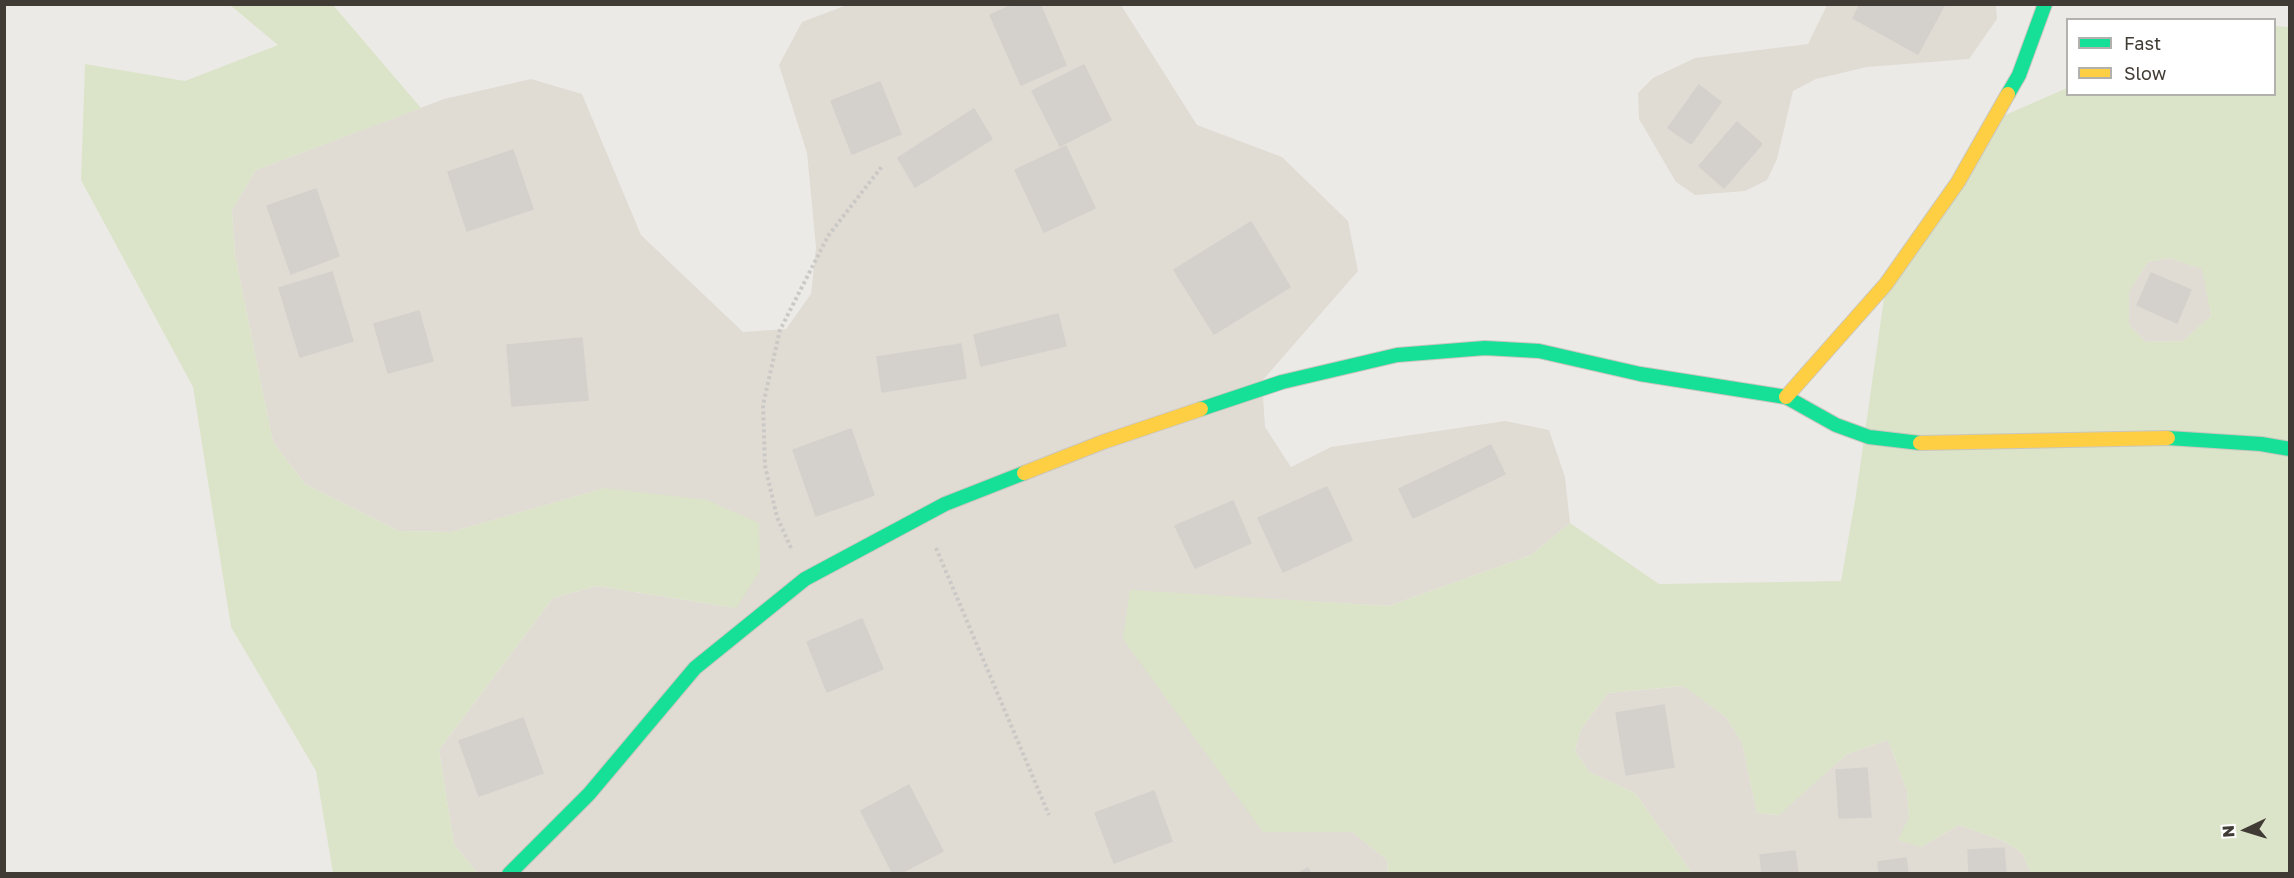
<!DOCTYPE html>
<html>
<head>
<meta charset="utf-8">
<style>
	body { margin:0 }
	#map { position:relative; width:2294px; height:878px; overflow:hidden; background:#eceae6; font-family:"Golos Text",sans-serif }
	canvas { display:block }
	.frame { position:absolute; inset:0; border:6px solid #403b34; pointer-events:none }
	.legend { position:absolute; left:2066px; top:18px; width:210px; height:78px; box-sizing:border-box; background:#fff; border:2px solid #b3b1ae; margin:0; padding:8px 10px; list-style:none; font-size:18px; color:#403b34 }
	.legend li { display:flex; align-items:center; gap:12px; height:30px }
	.legend b { width:30px; border:2px solid #b3b1ae }
	.north { position:absolute; left:2216px; top:800px; width:60px; height:60px; -webkit-text-stroke:4px #fff; paint-order:stroke; rotate:266deg; font-size:16px; font-weight:700; line-height:24px; text-align:center; color:#403b34 }
	.north::after { content:''; display:block; margin:auto; width:21px; height:27px; background:#403b34; clip-path:polygon(50% 0,100% 100%,50% 72%,0 100%) }
</style>
</head>
<body>
<div id="map">
<canvas width="2294" height="878"></canvas>
<div class="frame"></div>
<ul class="legend">
<li><b style="height:8px;background:#16e098"></b>Fast</li>
<li><b style="height:8px;background:#ffcf43"></b>Slow</li>
</ul>
<div class="north">N</div>
</div>
<script>
const g = document.querySelector('canvas').getContext('2d');
g.lineJoin = 'round';
function fill(path, color) {
  g.fillStyle = color;
  g.fill(path, 'evenodd');
}
function toPath(rows) {
  const path = new Path2D();
  for (const r of rows) {
    path.moveTo(r[0], r[1]);
    for (let i = 2; i < r.length; i += 2) path.lineTo(r[i], r[i + 1]);
  }
  return path;
}
function strokePath(path, color, width, dash) {
  g.strokeStyle = color;
  g.lineWidth = width;
  g.lineCap = dash ? 'butt' : 'round';
  g.setLineDash(dash || []);
  g.stroke(path);
}
const residential = toPath([
	[847,5,1121,5,1197,125,1282,157,1348,221,1358,271,1262,381,1265,427,1291,467,1331,447,1505,421,1549,430,1565,477,1570,523,1531,555,1389,606,1130,591,1262,831,1352,832,1387,860,1388,873,477,873,454,844,439,750,553,598,597,586,736,608,605,488,451,532,399,531,305,484,273,442,235,255,232,210,256,170,444,99,531,79,582,94,641,235,743,332,786,329,811,294,816,248,807,153,779,65,802,22],
	[1827,5,1996,5,1997,19,1969,59,1867,67,1816,79,1793,91,1777,159,1767,180,1745,191,1695,195,1676,182,1639,119,1638,93,1653,78,1695,58,1808,44],
	[2170,258,2203,269,2211,316,2183,341,2146,342,2129,325,2129,290,2148,262],
	[1684,686,1726,717,1742,743,1757,813,1778,815,1847,754,1888,740,1907,791,1909,817,1921,847,1959,825,2004,841,2022,853,2031,873,1692,873,1635,793,1589,772,1575,751,1581,729,1608,693]
]);
const green = toPath([
	[230,5,333,5,421,108,256,170,232,210,235,255,273,442,305,484,399,531,451,532,605,488,707,500,759,523,760,571,736,608,597,586,553,598,439,750,454,844,477,873,333,873,316,771,231,627,193,387,81,180,85,64,185,81,278,45],
	[2275,26,2289,27,2289,873,2031,873,2022,853,2004,841,1959,825,1921,847,1898,840,1909,817,1907,791,1888,740,1847,754,1779,815,1757,813,1742,743,1726,717,1683,686,1608,693,1581,729,1575,751,1589,772,1635,793,1692,873,1388,873,1387,860,1352,832,1263,832,1123,639,1130,590,1389,606,1531,555,1570,523,1659,584,1841,581,1856,495,1886,284,1994,120,2067,88,2068,94,2274,94],
	[2170,258,2202,269,2211,316,2183,341,2146,342,2129,325,2129,291,2148,262]
]);
const building = toPath([
	[1015,4,1040,4,1066,65,1021,85,990,15,1015,4],
	[1860,4,1945,4,1918,54,1853,18,1860,4],
	[1084,65,1111,120,1060,146,1032,91,1084,65],
	[880,82,901,134,852,154,831,101,880,82],
	[1699,85,1721,102,1691,144,1668,128,1699,85],
	[974,109,992,139,915,187,898,158,974,109],
	[1737,122,1762,144,1724,188,1699,166,1737,122],
	[1066,146,1095,208,1044,232,1015,170,1066,146],
	[513,150,533,209,467,231,448,172,513,150],
	[316,189,339,256,291,274,267,206,316,189],
	[1251,222,1290,287,1214,334,1174,270,1251,222],
	[332,272,353,341,300,357,279,288,332,272],
	[2151,273,2191,290,2177,323,2137,305,2151,273],
	[419,311,433,361,388,373,374,324,419,311],
	[1058,314,1066,346,981,366,974,335,1058,314],
	[582,338,588,400,512,406,507,345,582,338],
	[961,344,966,378,882,392,877,357,961,344],
	[851,429,874,495,816,516,793,450,851,429],
	[1491,445,1505,474,1413,518,1399,489,1491,445],
	[1327,487,1352,540,1283,572,1258,518,1327,487],
	[1233,501,1251,543,1195,568,1175,526,1233,501],
	[862,619,883,669,827,692,807,642,862,619],
	[1664,705,1674,767,1626,775,1616,713,1664,705],
	[523,718,543,773,479,796,459,741,523,718],
	[1867,768,1871,817,1839,818,1836,770,1867,768],
	[909,785,943,851,899,874,893,874,861,811,909,785],
	[1154,791,1172,841,1114,863,1095,813,1154,791],
	[2004,848,2006,874,1969,874,1968,850,2004,848],
	[1795,851,1798,874,1762,874,1760,855,1795,851],
	[1906,858,1908,874,1879,874,1878,862,1906,858],
	[1308,868,1311,874,1297,874,1308,868]
]);
const path = toPath([
	[791,548,777,517,765,466,763,405,780,330,828,236,883,165],
	[936,548,1049,815]
]);
const fast = toPath([
	[2008,94,2019,75,2045,4],
	[1201,409,1282,382,1397,355,1485,348,1539,351,1640,374,1786,397,1836,425,1869,437,1920,443],
	[2168,438,2261,444,2290,449],
	[509,874,589,794,695,668,805,579,945,504,1024,473]
]);
const slow = toPath([
	[1786,397,1886,284,1958,182,2008,94],
	[1920,443,2168,438],
	[1024,473,1103,442,1201,409]
]);
fill(residential, '#e0dcd4');
fill(green, '#dbe4c8');
fill(building, '#d4d1cd');
strokePath(building, '#d4d1cc', 1.5);
strokePath(fast, '#cac6be', 16);
strokePath(slow, '#cac6be', 16);
strokePath(path, '#cbc9c6', 4, [3, 3]);
strokePath(fast, '#16e098', 14);
strokePath(slow, '#ffcf43', 14);
</script>
</body>
</html>
